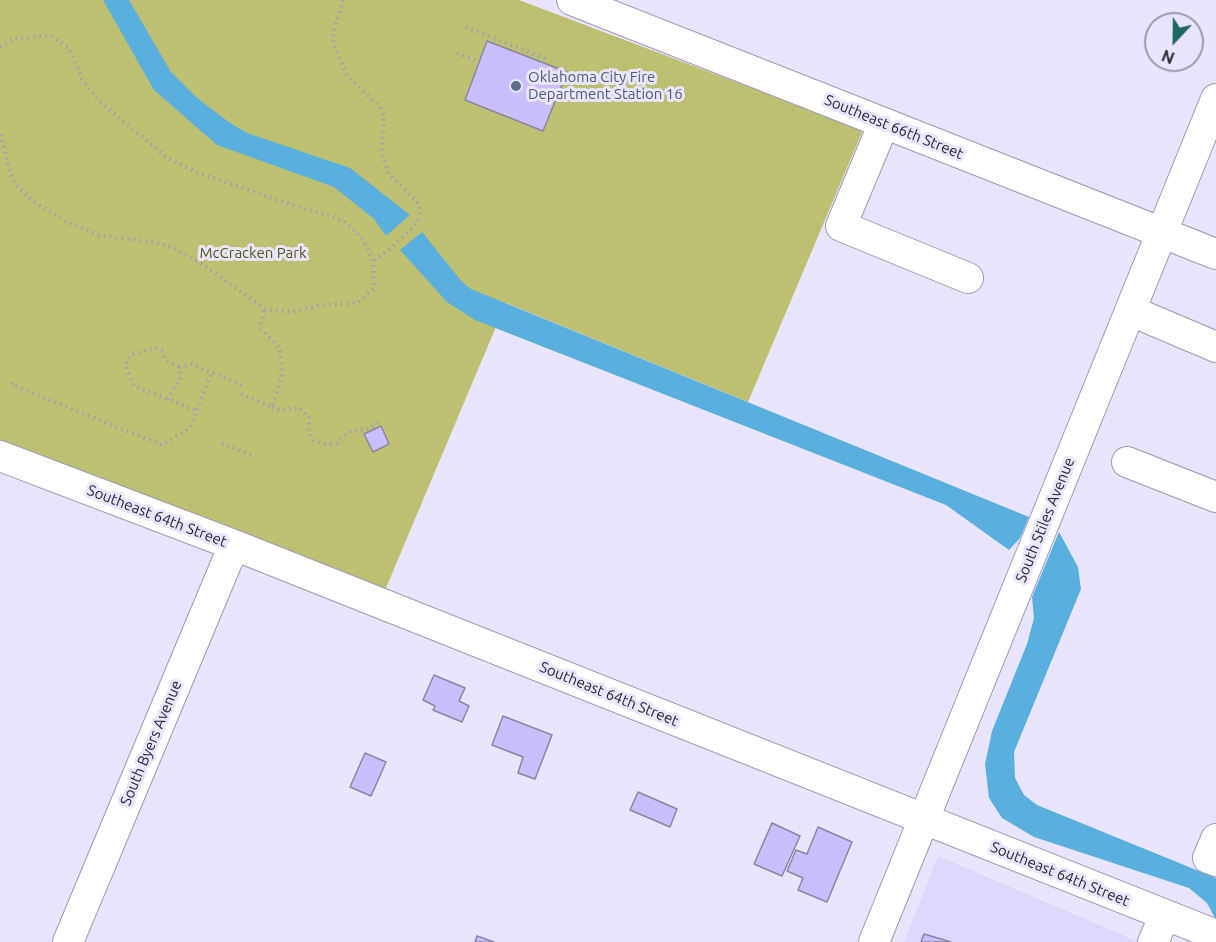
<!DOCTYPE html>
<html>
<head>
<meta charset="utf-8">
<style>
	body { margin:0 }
	#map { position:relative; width:1216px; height:942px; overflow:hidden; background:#e9e5ff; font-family:Ubuntu,sans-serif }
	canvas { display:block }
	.north { position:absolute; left:1144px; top:12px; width:60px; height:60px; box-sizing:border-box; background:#e9e5ff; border:2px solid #9c99ad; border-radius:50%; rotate:202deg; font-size:16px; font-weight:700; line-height:24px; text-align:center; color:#292733 }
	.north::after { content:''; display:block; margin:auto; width:21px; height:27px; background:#1f6860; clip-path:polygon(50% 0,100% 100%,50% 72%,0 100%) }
</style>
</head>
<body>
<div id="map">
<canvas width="1216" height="942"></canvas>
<div class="north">N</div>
</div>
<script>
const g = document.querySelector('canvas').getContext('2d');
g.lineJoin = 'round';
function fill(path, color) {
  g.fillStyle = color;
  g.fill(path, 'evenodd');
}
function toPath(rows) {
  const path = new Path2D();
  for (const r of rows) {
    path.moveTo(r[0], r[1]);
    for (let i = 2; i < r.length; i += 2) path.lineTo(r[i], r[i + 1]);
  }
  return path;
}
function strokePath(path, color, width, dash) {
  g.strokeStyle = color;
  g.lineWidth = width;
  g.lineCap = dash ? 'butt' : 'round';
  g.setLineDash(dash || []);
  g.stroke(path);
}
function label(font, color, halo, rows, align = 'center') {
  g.font = font + ' Ubuntu,sans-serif';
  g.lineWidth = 6;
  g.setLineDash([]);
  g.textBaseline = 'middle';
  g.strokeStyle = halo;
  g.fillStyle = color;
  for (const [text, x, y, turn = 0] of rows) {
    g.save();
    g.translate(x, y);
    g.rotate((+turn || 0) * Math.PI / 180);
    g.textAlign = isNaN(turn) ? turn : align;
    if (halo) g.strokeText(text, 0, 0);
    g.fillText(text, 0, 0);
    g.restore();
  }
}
const built = toPath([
	[938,856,1139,942,904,942]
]);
const green = toPath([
	[0,0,519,0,863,130,748,402,506,303,383,595,0,443]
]);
const water = toPath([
	[103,0,129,0,171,72,197,98,230,123,247,133,350,168,410,215,386,236,374,219,334,187,217,145,154,90],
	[422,232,462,282,471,289,1029,517,1020,538,1009,550,946,505,475,320,447,302,400,250],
	[1059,532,1078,567,1081,589,1014,752,1015,778,1024,795,1037,805,1216,878,1216,920,1207,903,1189,888,1034,837,1002,818,989,798,985,764,992,731,1027,644,1034,618,1032,597]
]);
const building = toPath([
	[487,41,567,72,543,131,465,100,487,41],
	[381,426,389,444,373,452,364,434,381,426],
	[434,675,465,688,459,701,469,706,462,722,433,710,435,706,423,700,434,675],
	[503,716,552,735,535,779,518,773,523,757,492,745,503,716],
	[365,753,386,762,371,796,350,787,365,753],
	[638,792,677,809,670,827,630,810,638,792],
	[772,823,800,836,782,876,754,864,772,823],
	[818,827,852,842,827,902,798,890,803,878,787,871,796,850,807,854,818,827],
	[924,934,951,942,921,942,924,934],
	[477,936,494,942,475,942,477,936]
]);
const path = toPath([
	[343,0,333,34,334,46,348,77,380,107,384,117,382,152,388,173,419,204,420,212,418,222,390,249,373,261],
	[466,27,549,60],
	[0,47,15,38,51,36,70,49,82,79,98,100,166,157,196,172,307,210,332,216,345,222,363,239,373,261,374,288,357,303,322,305,289,312,265,309,199,262,174,248,157,243,99,235,67,222,34,202,15,184,10,173,0,131],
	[457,53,479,62],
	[179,367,191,364,245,386],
	[13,383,12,385,162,445,190,428,212,372],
	[241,394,272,407,282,375,280,349,260,327,265,309],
	[167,399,180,380,179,367,166,360,162,351,154,348,130,355,125,365,134,386,167,399,197,411],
	[272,407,282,411,298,407,309,417,309,434,314,440,328,445,337,443,351,430,369,429,381,421],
	[222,443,255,457]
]);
const minor = toPath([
	[572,0,1216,254],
	[884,123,841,226,968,278],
	[1131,311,1216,347],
	[0,456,234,545,1216,935],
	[1127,462,1216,497],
	[1216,839,1208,858,1216,861],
	[68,942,234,545],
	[874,942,1216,99],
	[1153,942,1165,915]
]);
const markers = [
	[516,86,6,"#5c6f8a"]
];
const serviceNames = [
	["Oklahoma City Fire",528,77],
	["Department Station 16",528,94]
];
const streetNames = [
	["Southeast 66th Street",894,127,22],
	["Southeast 64th Street",157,516,21],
	["South Stiles Avenue",1045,520,-68],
	["Southeast 64th Street",609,694,22],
	["South Byers Avenue",151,743,-67],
	["Southeast 64th Street",1060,874,22]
];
const parkNames = [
	["McCracken Park",253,253]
];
fill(built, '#ddd7fe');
fill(green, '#bdc071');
fill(water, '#59b0de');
fill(building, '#cabffd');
strokePath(building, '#8a86a3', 1.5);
strokePath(minor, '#9e99b7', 32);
strokePath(path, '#a29fb4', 4, [1.5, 4.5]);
strokePath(minor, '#fff', 30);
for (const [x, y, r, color] of markers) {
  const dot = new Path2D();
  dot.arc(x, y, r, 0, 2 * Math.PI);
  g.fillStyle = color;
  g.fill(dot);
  strokePath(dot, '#e9e5ff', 2);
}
label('15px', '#4e5e75', '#e9e5ff', serviceNames, 'left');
label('15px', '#292733', '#e9e5ff', streetNames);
label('15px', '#545516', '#e9e5ff', parkNames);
</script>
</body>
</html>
